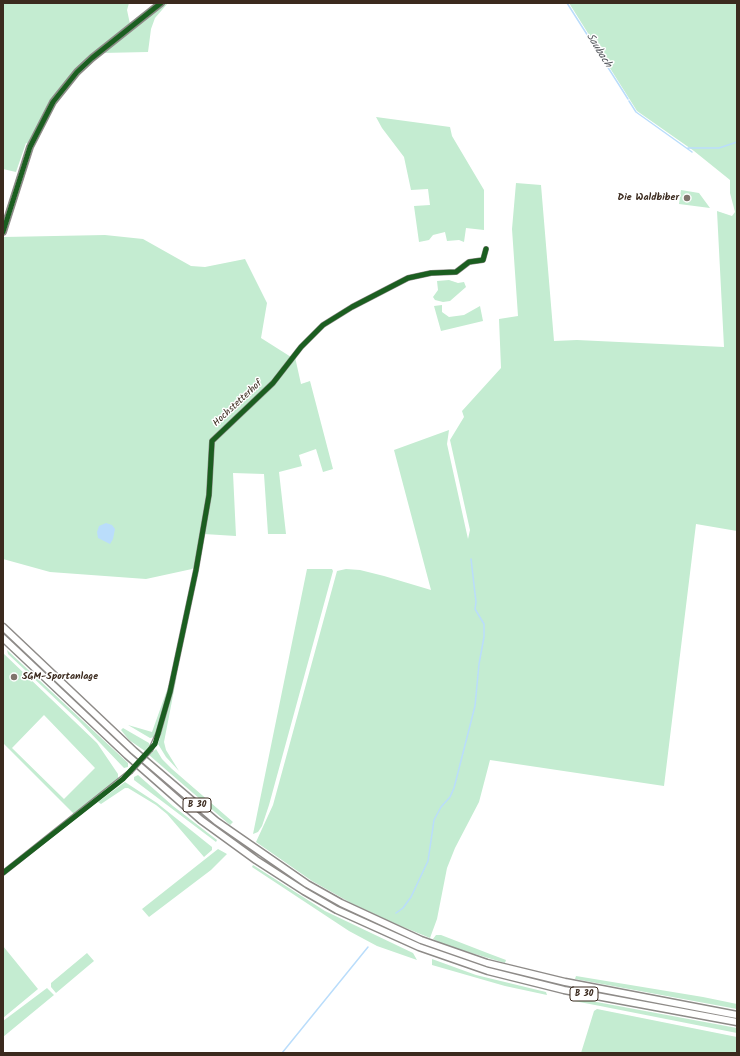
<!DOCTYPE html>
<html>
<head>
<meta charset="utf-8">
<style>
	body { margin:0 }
	#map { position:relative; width:740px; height:1056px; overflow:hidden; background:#fff; font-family:Kalam,sans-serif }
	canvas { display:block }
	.frame { position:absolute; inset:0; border:4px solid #3b2a1e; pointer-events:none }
</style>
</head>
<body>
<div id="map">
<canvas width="740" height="1056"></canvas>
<div class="frame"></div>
</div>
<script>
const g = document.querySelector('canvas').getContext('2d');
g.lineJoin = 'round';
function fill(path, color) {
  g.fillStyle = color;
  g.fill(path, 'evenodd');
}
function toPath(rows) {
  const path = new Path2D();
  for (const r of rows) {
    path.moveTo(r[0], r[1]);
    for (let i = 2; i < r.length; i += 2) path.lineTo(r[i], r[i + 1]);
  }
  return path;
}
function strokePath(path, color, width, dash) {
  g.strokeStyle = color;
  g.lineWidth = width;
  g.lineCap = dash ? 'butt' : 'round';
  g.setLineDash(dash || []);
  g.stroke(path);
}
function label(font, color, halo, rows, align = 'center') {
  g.font = font + ' Kalam,sans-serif';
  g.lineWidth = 3;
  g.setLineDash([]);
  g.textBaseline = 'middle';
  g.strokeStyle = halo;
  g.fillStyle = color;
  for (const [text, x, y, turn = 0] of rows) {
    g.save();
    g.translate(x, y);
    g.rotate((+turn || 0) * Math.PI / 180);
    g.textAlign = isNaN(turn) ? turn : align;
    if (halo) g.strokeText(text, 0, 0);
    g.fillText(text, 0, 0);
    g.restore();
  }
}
const green = toPath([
	[3,3,129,3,127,10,130,24,86,61,56,94,43,115,29,144,26,143,16,172,3,169],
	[164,3,168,3,155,18,151,29,148,52,101,53],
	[569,3,737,3,737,531,696,524,664,786,490,760,479,802,455,848,447,868,437,919,430,938,396,924,351,903,312,881,256,842,273,805,337,571,346,569,360,570,384,576,431,590,394,450,449,430,447,444,468,539,470,530,450,440,464,417,462,411,501,368,499,319,518,316,512,229,516,183,541,185,554,341,577,340,724,347,717,211,732,216,735,212,730,193,730,180,694,151,637,111],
	[376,117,450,127,452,136,484,190,484,230,466,228,464,242,459,240,447,241,445,232,433,235,429,240,419,242,414,206,430,205,428,189,411,190,404,157,382,128],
	[681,190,699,193,710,208,679,204],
	[105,235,143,239,191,266,205,267,245,259,267,303,261,338,291,357,272,382,210,440,207,497,196,565,192,569,146,579,50,572,3,559,3,240,4,237],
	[449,280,458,283,464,282,466,287,450,301,443,302,435,300,433,297,438,290,437,281],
	[442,305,442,312,449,317,464,315,480,306,483,321,441,331,434,306],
	[295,357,301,384,310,381,333,469,323,472,316,449,299,455,302,466,279,472,286,534,268,534,264,474,233,473,236,536,204,534,210,497,213,444,221,433,276,383],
	[307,569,332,569,333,571,269,805,262,826,258,832,253,834],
	[7,650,128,763,128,767,124,768,80,722,8,654],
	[3,653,97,743,118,774,118,779,74,814,3,743],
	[44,715,95,768,64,799,12,748],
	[177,675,164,742,166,750,179,771,166,757,158,744],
	[171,679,156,737,150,738,128,725,152,732],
	[123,728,149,743,150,746,145,751,129,740,121,730],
	[156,749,162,759,172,769,233,822,230,825,149,755],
	[138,775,173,806,217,840,216,842,134,780,134,777],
	[125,782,157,803,212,847,212,850,204,857,167,814,156,805,128,788,125,788,101,804,98,802],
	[218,849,227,854,211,870,149,917,142,909],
	[253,865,325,911,413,953,417,960,377,946,349,931,252,867],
	[436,935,441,935,490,954,506,960,505,963,445,945,433,939],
	[3,946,38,989,3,1018],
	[87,953,94,961,56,993,51,987,51,983],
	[432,959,476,975,546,992,547,995,505,986,432,965],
	[576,976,703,997,737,1004,737,1009,575,979],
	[47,988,54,995,3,1037,3,1021],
	[575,998,737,1028,737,1033,595,1005,574,1001],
	[597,1009,737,1037,737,1053,581,1053,594,1011]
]);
const water = toPath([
	[106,523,112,525,115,529,113,539,110,544,98,538,97,532,99,526]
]);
const stream = toPath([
	[567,3,628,99],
	[629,101,636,112,692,152],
	[688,148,719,148,737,142],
	[396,913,403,908,411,897,428,861,434,820,441,807,450,797,454,788,475,706,479,664,484,637,484,624,475,609,476,602,471,559],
	[282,1053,368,947]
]);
const minor = toPath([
	[151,749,158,734,170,692,196,570,209,495,212,441,273,383,301,347,323,325,352,307,408,278,431,273,456,272,469,262,483,260,486,249],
	[3,873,130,772]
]);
const tertiary = toPath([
	[3,232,30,147,53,102,77,72,92,58,161,3]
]);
const trunk = toPath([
	[3,627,134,751,216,821,307,884,341,903,421,940,487,963,565,982,737,1015],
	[3,638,127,755,201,820,256,860,304,891,337,910,419,947,488,971,564,990,737,1022]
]);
const minorBridge = toPath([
	[130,772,151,749]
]);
const cycleway = toPath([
	[3,232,30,147,53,102,77,72,92,58,161,3],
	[3,873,123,779,155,744,170,692,196,570,209,495,212,441,273,383,301,347,323,325,352,307,408,278,431,273,456,272,469,262,483,260,486,249]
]);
const markers = [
	[687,198,4,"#80756d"],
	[14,677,4,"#80756d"]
];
const shields = [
	[197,805,28],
	[584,994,28]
];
const shieldNames = [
	["B 30",197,805],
	["B 30",584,994]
];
const poiNames = [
	["Die Waldbiber",679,198],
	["SGM-Sportanlage",22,677,"left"]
];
const streetNames = [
	["Hochstetterhof",238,404,-43]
];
const waterNames = [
	["Saubach",598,51,58]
];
fill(green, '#c4ecd1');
fill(water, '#baddfb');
strokePath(stream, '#baddfb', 1.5);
strokePath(minor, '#8e8b88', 6);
strokePath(tertiary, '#8e8b88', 8);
strokePath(trunk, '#8e8b88', 9);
strokePath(minor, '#fff', 3.5);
strokePath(tertiary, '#fff', 4.5);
strokePath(trunk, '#fff', 6);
strokePath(minorBridge, '#8e8b88', 6, []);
strokePath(minorBridge, '#fff', 3.5);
strokePath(cycleway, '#1b5e20', 5);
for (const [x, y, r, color] of markers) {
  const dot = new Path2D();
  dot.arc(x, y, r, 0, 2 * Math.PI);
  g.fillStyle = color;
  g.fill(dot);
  strokePath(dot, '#fff', 1.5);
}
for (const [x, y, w] of shields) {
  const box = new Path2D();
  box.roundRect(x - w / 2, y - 7, w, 14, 3);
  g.fillStyle = '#fff';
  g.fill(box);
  strokePath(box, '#3b2a1e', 1);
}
label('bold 9px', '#3b2a1e', null, shieldNames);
label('bold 10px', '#3b2a1e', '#fff', poiNames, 'right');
label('10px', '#3b2a1e', '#fff', streetNames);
label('italic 11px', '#585b60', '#fff', waterNames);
</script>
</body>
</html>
